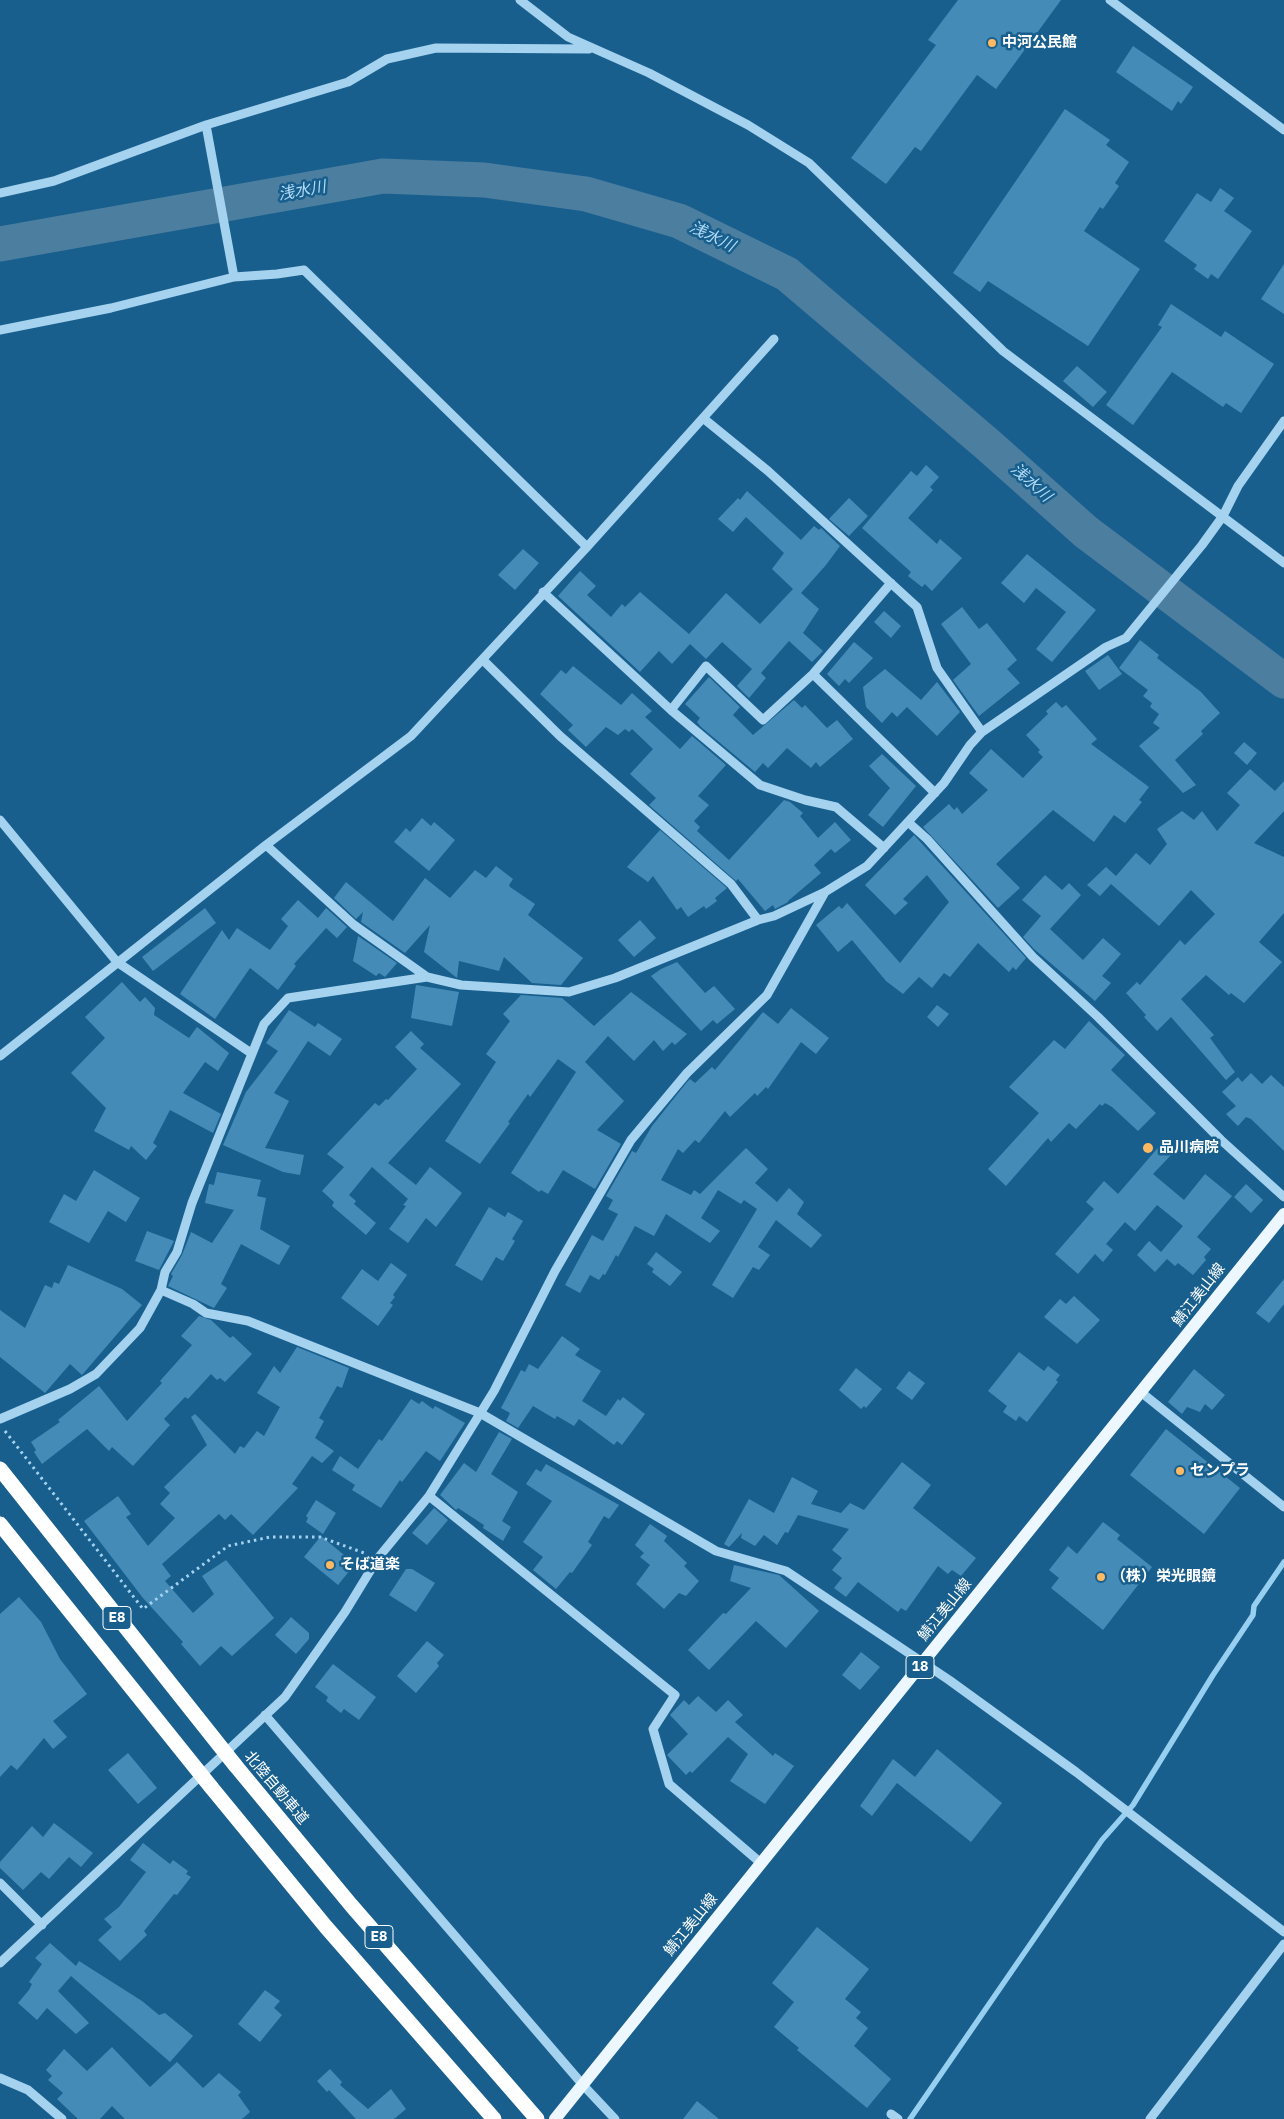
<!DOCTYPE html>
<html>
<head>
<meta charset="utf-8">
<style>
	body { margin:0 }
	canvas { display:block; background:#185f8e }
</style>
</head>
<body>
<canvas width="1284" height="2119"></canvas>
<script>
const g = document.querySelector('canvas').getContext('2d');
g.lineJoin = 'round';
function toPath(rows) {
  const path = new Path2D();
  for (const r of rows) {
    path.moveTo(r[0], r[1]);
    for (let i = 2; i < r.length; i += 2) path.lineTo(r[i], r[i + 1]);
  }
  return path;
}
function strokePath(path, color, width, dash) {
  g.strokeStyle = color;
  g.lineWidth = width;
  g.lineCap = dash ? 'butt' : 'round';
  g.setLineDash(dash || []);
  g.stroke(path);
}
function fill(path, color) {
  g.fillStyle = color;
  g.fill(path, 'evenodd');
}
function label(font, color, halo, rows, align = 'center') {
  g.font = font + ' "IBM Plex Sans","Noto Sans JP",sans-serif';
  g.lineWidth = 5;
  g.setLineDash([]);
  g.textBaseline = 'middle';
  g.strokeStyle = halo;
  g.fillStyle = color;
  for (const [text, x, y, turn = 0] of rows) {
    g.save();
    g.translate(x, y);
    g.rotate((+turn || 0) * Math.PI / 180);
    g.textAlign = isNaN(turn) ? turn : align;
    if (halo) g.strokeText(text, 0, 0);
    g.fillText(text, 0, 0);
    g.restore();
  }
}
const stream = toPath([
	[910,2119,1102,1840,1133,1805,1213,1675,1253,1615,1254,1606,1284,1562]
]);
const river = toPath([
	[0,244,383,176,484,180,586,194,679,221,787,274,987,444,1086,532,1284,681]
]);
const building = toPath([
	[958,0,1061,0,996,89,977,75,921,151,915,147,886,184,851,158,936,45,928,40],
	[1133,46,1193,87,1181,104,1178,101,1172,111,1116,72],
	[1065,109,1110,140,1106,145,1129,162,1115,183,1119,186,1103,209,1100,207,1084,231,1140,269,1088,346,988,281,980,292,953,273],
	[1220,188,1234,198,1224,211,1252,231,1218,279,1211,274,1208,279,1194,269,1197,265,1164,241,1197,193,1211,202],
	[1284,264,1284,314,1261,299],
	[1171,304,1221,337,1225,331,1274,364,1241,413,1226,403,1223,407,1172,372,1133,425,1106,405,1162,327,1158,325],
	[1077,366,1107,392,1093,407,1063,381],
	[926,465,939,477,930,487,933,490,908,518,937,544,940,539,962,558,932,591,925,584,922,587,908,576,911,572,862,528,911,471,917,476],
	[747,491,801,540,814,526,819,530,821,528,840,546,826,565,801,593,819,609,803,633,823,651,812,662,789,641,761,673,766,678,749,698,737,686,752,669,722,642,706,659,690,644,672,664,659,651,640,672,558,596,580,571,596,586,587,595,611,617,622,604,625,607,640,592,689,634,726,593,760,624,793,589,772,569,784,553,746,517,733,532,718,519,738,498,740,500],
	[849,498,868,516,849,536,829,519],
	[523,549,539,563,515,590,498,575],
	[1027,554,1096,610,1052,662,1036,649,1066,612,1036,588,1024,603,1001,583],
	[962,607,979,629,987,623,1017,660,1007,669,1020,683,979,716,953,680,971,664,941,624],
	[884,611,901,626,891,638,874,622],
	[1140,640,1159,655,1157,658,1201,692,1220,713,1201,731,1203,734,1175,760,1196,785,1183,793,1139,746,1160,728,1153,723,1159,714,1150,707,1152,703,1143,696,1148,690,1119,668],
	[854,642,873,658,849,683,845,679,839,686,827,674],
	[1108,655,1122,674,1099,690,1085,671],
	[573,666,621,705,632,693,652,711,645,717,680,749,692,736,726,765,698,796,709,805,694,821,700,827,697,831,729,860,784,800,790,802,803,813,800,816,818,838,835,822,851,840,835,853,831,849,814,865,821,873,788,901,788,902,775,909,773,905,765,911,738,879,736,881,649,805,656,798,630,774,653,749,632,729,629,732,625,729,618,735,606,727,586,747,568,730,573,725,540,694,561,670,566,674],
	[885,669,921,700,937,682,960,712,937,736,907,707,897,717,892,712,882,723,866,707,863,687],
	[709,677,740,707,733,715,753,735,794,700,802,708,805,705,827,728,837,720,853,739,820,767,816,762,811,768,787,748,768,768,763,763,755,772,701,727,697,722,700,718,685,704],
	[1056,702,1062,708,1066,705,1097,739,1091,744,1149,787,1139,800,1142,802,1125,823,1114,815,1094,842,1053,810,996,864,1020,888,998,908,923,827,949,804,954,810,957,807,962,814,988,790,969,773,991,749,1023,778,1043,757,1038,752,1040,750,1026,735,1048,714,1046,711],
	[1244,742,1257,753,1247,765,1234,753],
	[882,754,916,786,883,827,868,815,890,788,869,766],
	[1250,769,1275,791,1284,781,1284,811,1254,843,1284,857,1284,913,1259,942,1282,962,1244,1003,1231,993,1229,995,1206,975,1181,999,1214,1035,1210,1038,1235,1072,1226,1080,1171,1017,1157,1031,1144,1017,1146,1015,1126,993,1137,982,1140,985,1180,940,1185,945,1215,914,1191,890,1159,926,1111,884,1100,896,1087,885,1106,867,1116,876,1136,853,1150,865,1167,844,1157,829,1182,811,1194,820,1202,811,1217,831,1240,805,1227,793],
	[422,818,431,826,434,822,455,840,429,871,394,842,406,828,410,832],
	[660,830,727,888,715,898,717,901,706,909,704,906,688,917,681,907,677,910,653,876,648,882,627,867],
	[914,835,1026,958,1016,970,1013,967,1009,972,978,943,950,977,944,973,932,988,919,977,903,994,886,981,852,940,838,952,816,925,839,906,842,909,847,903,900,963,949,902,927,875,903,899,908,903,895,915,865,885],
	[496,866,513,879,509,885,510,887,535,904,528,915,583,958,561,985,532,983,504,957,499,971,459,961,457,978,424,952,430,925,405,953,361,922,363,912,356,919,334,898,346,882,393,921,425,878,450,898,475,870,486,878],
	[1045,875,1062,890,1069,883,1081,895,1050,929,1083,960,1103,938,1121,954,1102,976,1111,983,1095,1001,1034,949,1023,937,1041,916,1022,900],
	[298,900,318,918,326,908,347,927,337,938,326,928,294,964,296,966,278,990,250,968,215,1019,180,994,222,930,229,940,237,928,270,950,288,926,281,919],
	[205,908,216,923,153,971,142,957],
	[640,920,656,938,634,957,618,940],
	[358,936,397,963,385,977,379,973,376,976,353,961],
	[677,962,705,993,714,986,735,1009,717,1024,713,1020,701,1031,651,976,661,969],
	[122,982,140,1002,145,997,155,1008,154,1015,189,1038,197,1027,229,1053,218,1071,205,1062,183,1093,221,1114,213,1133,170,1110,153,1143,157,1146,146,1160,131,1146,129,1150,94,1131,106,1108,71,1073,105,1038,85,1017],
	[416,985,459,992,452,1026,411,1018],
	[631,992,687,1034,675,1045,672,1042,663,1051,654,1040,634,1061,608,1036,585,1062,624,1101,597,1130,621,1144,595,1189,563,1170,548,1194,541,1190,539,1192,511,1173,576,1072,558,1059,530,1097,528,1094,508,1122,510,1123,480,1164,445,1141,496,1062,486,1054,510,1021,503,1014,521,995,562,998,594,1026],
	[937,1005,949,1014,938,1027,927,1017],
	[791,1008,829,1038,816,1054,801,1042,768,1089,766,1087,757,1096,755,1093,730,1117,725,1111,699,1143,695,1140,683,1153,678,1149,661,1180,691,1195,694,1190,700,1194,746,1148,768,1169,755,1183,777,1202,789,1188,804,1202,797,1214,822,1235,811,1248,776,1220,758,1247,770,1255,759,1270,753,1267,733,1298,712,1285,757,1209,744,1200,741,1204,718,1190,701,1218,720,1231,710,1243,666,1214,654,1236,635,1226,618,1257,616,1255,605,1275,603,1274,599,1280,590,1275,580,1293,565,1285,592,1235,603,1241,618,1214,608,1209,613,1200,606,1196,632,1151,636,1153,652,1126,687,1082,690,1079,695,1083,712,1067,715,1070,763,1012,778,1024],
	[289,1010,315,1027,318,1023,342,1039,330,1056,308,1041,274,1093,289,1101,265,1148,304,1155,300,1175,283,1172,223,1145,246,1092,278,1051,266,1043],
	[1089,1021,1125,1055,1111,1070,1156,1113,1138,1131,1112,1107,1105,1103,1102,1106,1100,1104,1076,1129,1069,1123,1051,1142,1048,1138,1006,1186,988,1169,1039,1113,1009,1087,1054,1040,1065,1049],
	[411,1031,424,1044,420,1048,461,1084,388,1163,416,1185,430,1167,462,1193,436,1227,426,1218,408,1243,389,1229,406,1206,403,1205,408,1199,372,1167,349,1195,356,1201,354,1204,376,1223,366,1235,332,1206,334,1202,322,1191,344,1167,327,1154,375,1103,379,1106,386,1099,388,1100,417,1069,395,1047],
	[1251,1073,1262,1084,1271,1075,1284,1087,1284,1151,1251,1119,1246,1117,1238,1126,1226,1114,1236,1106,1222,1092,1238,1077,1242,1082],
	[1162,1143,1173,1153,1153,1174,1184,1200,1205,1174,1232,1196,1197,1237,1211,1249,1204,1257,1206,1260,1193,1275,1178,1263,1175,1266,1167,1259,1155,1272,1137,1255,1149,1241,1161,1252,1183,1226,1157,1205,1135,1231,1125,1222,1106,1244,1113,1250,1103,1262,1095,1254,1078,1274,1055,1254,1094,1209,1086,1202,1104,1181,1118,1194],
	[94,1170,140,1198,126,1222,108,1211,89,1243,49,1222,64,1194,76,1201],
	[217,1172,261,1180,257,1196,266,1198,260,1229,290,1246,279,1265,241,1244,221,1284,227,1288,214,1308,168,1286,173,1276,171,1274,182,1255,191,1232,212,1243,234,1210,205,1203,209,1184,214,1185],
	[1246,1184,1263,1200,1251,1213,1234,1197],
	[489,1207,505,1217,508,1212,523,1221,512,1239,515,1241,503,1261,496,1257,482,1281,455,1265],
	[147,1231,174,1241,159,1270,135,1261],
	[656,1252,682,1272,670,1286,652,1272,654,1269,647,1264],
	[391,1263,407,1275,393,1295,395,1297,390,1303,393,1305,378,1326,341,1298,362,1269,378,1281],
	[68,1265,122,1289,142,1305,82,1375,70,1364,45,1393,0,1357,0,1310,25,1328,45,1285,52,1288,54,1282,59,1284],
	[1284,1279,1284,1304,1269,1323,1256,1313],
	[1074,1296,1100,1320,1077,1344,1044,1317,1060,1299,1066,1304],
	[199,1316,211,1320,230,1338,233,1336,252,1354,225,1382,220,1378,217,1380,211,1374,188,1399,185,1397,164,1419,170,1425,133,1466,112,1447,109,1451,87,1429,42,1464,34,1452,36,1450,31,1442,60,1422,58,1420,99,1386,127,1421,162,1383,160,1381,192,1345,181,1336],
	[562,1336,580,1349,575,1355,601,1371,582,1401,606,1416,618,1399,620,1401,623,1397,645,1414,622,1445,617,1441,614,1445,579,1419,574,1426,557,1416,555,1419,533,1406,518,1428,506,1421,510,1413,501,1408,521,1370,525,1372,529,1364,538,1369],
	[297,1347,349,1368,342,1388,337,1386,319,1418,324,1421,315,1438,334,1451,322,1463,312,1456,292,1484,298,1488,253,1535,231,1514,225,1520,219,1514,162,1564,171,1576,165,1581,193,1613,214,1594,202,1576,226,1560,274,1618,232,1656,221,1646,200,1666,181,1644,183,1642,143,1598,84,1521,118,1496,131,1514,126,1517,148,1546,175,1518,160,1504,170,1493,164,1487,207,1445,191,1417,195,1414,235,1454,240,1446,244,1448,257,1431,264,1436,280,1407,257,1393,274,1366,280,1373],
	[1019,1352,1044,1371,1048,1366,1060,1375,1056,1380,1058,1382,1027,1422,1019,1416,1016,1421,1003,1412,1007,1406,988,1391],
	[856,1368,882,1389,866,1408,864,1406,861,1409,839,1390],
	[1194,1369,1225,1395,1212,1410,1205,1404,1200,1412,1187,1407,1182,1414,1168,1402],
	[909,1371,925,1383,912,1400,896,1388],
	[411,1399,419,1404,422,1401,433,1409,435,1406,465,1423,440,1461,426,1451,402,1482,400,1480,381,1508,352,1490,355,1485,332,1470,340,1456,358,1469,379,1439,382,1441],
	[1166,1429,1240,1488,1204,1534,1130,1475],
	[499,1432,512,1439,491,1474,518,1492,502,1521,511,1527,503,1541,483,1528,484,1525,458,1508,456,1510,440,1495,464,1463,476,1472],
	[902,1462,931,1485,913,1508,976,1558,961,1576,952,1570,948,1574,938,1566,906,1611,901,1608,898,1612,858,1582,846,1597,834,1588,842,1578,832,1570,842,1558,832,1550,849,1529,798,1515,788,1533,785,1532,777,1545,764,1535,755,1546,741,1538,742,1533,729,1547,724,1544,749,1499,774,1513,792,1477,818,1491,811,1504,841,1513,850,1503,864,1510],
	[546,1464,619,1505,609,1519,604,1516,588,1542,592,1545,572,1573,570,1572,556,1589,533,1570,543,1557,523,1542,552,1501,526,1484,536,1469,541,1472],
	[316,1500,336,1513,323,1534,306,1522,308,1518,306,1516],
	[434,1508,448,1520,427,1545,412,1533],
	[1103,1522,1120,1535,1117,1539,1152,1567,1103,1630,1051,1588,1059,1578,1049,1570,1068,1546,1077,1554],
	[650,1524,667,1536,664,1541,687,1563,684,1566,699,1581,686,1596,679,1593,664,1609,636,1584,650,1565,640,1557,644,1553,635,1545],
	[321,1536,355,1564,338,1585,304,1557],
	[734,1565,779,1575,819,1611,786,1648,756,1621,709,1670,688,1650,723,1613,726,1614,751,1588,730,1581],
	[406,1569,412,1569,435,1583,416,1612,389,1595],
	[19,1597,41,1622,60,1659,87,1694,53,1721,67,1737,53,1749,44,1738,17,1770,11,1765,0,1777,0,1614],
	[291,1617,309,1633,309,1639,296,1654,275,1635],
	[427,1641,444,1655,437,1663,439,1666,416,1693,397,1676],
	[861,1652,880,1667,860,1690,842,1675],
	[333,1664,376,1697,359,1720,344,1709,341,1713,326,1701,328,1697,315,1687],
	[698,1696,716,1712,728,1700,743,1715,735,1722,773,1756,775,1753,794,1766,765,1804,730,1781,748,1754,728,1737,692,1773,690,1771,686,1775,667,1755,688,1734,670,1715,684,1700,689,1705],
	[937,1749,1002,1803,971,1842,897,1783,872,1816,860,1806,893,1759,915,1777],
	[128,1753,157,1788,138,1804,108,1770],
	[54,1823,93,1853,81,1867,69,1857,49,1879,41,1872,23,1890,0,1868,0,1862,32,1826,43,1837],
	[143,1843,170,1864,173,1860,188,1871,186,1874,191,1877,177,1895,174,1894,144,1931,147,1935,120,1961,98,1940,112,1927,104,1919,119,1907,146,1872,130,1860],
	[817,1927,869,1969,845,1999,861,2012,856,2018,868,2028,854,2046,891,2079,867,2108,797,2050,799,2048,774,2027,794,2002,772,1983],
	[50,1943,76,1966,79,1961,142,2001,159,2015,165,2013,193,2036,170,2062,71,1976,58,1991,89,2023,76,2034,47,2008,37,2020,18,2003,29,1990,32,1984,29,1982,42,1964,35,1958],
	[265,1990,280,2001,274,2008,282,2015,260,2042,238,2024],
	[112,2047,150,2087,177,2062,203,2088,219,2073,241,2092,238,2095,250,2112,242,2119,125,2119,112,2106,100,2119,78,2119,57,2099,63,2093,48,2080,52,2076,46,2070,64,2049,87,2071],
	[330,2069,342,2082,340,2085,368,2109,391,2089,406,2109,394,2119,356,2119,329,2090,327,2092,317,2081],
	[697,2101,719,2119,683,2119]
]);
const path = toPath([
	[5,1431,143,1609,228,1546,270,1537,320,1537,367,1554]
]);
const minor = toPath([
	[520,0,568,37,649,73,748,125,809,163,1003,351,1284,563],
	[1110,0,1284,130],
	[206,125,234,277],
	[0,193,54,181,206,125,348,82,387,59,436,48,589,49],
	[0,330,111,308,234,277,277,274,304,270,587,547],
	[703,418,768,471,917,607,937,668,982,732],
	[543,592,671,710,760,785,805,800,836,807,884,848],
	[483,660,560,736,731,884,758,920],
	[813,674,935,793],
	[671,710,706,666,763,720,813,674,891,583],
	[0,820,117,962,251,1053],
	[908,822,927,839,1033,957,1098,1017,1221,1140,1284,1197],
	[266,845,354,925,427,977],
	[0,1056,266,845,411,736,587,547,774,339],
	[161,1290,193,1304,206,1313,248,1321,480,1413,716,1551,786,1571,949,1680,1076,1772,1284,1932],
	[1142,1393,1284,1507],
	[0,1419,70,1389,96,1374,140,1328,161,1290,165,1272,177,1252,192,1203,264,1024,288,998,427,977,461,985,569,992,615,978,758,920,774,916,825,892,867,866,944,783,970,745,982,732,1106,647,1126,638,1202,545,1223,516,1238,486,1284,421],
	[429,1496,675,1695,653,1729,669,1784,762,1864],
	[265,1715,583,2085,615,2119],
	[0,1883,42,1925],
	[0,1963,285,1697,345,1612,378,1558,429,1496,494,1391,555,1271,631,1140,687,1073,767,995,825,892],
	[0,2078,28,2090,62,2119],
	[891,2114,898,2119],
	[1150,2119,1284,1944]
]);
const major = toPath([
	[555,2119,1284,1214]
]);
const highway = toPath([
	[235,1765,351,1905,537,2119],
	[211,1787,326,1927,494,2119]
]);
const highwayBridge = toPath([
	[0,1469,235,1765],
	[0,1524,211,1787]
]);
const markers = [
	[992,43,5,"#ffb962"],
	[1148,1148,6,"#ffb962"],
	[1180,1471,5,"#ffb962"],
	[330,1565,5,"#ffb962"],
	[1101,1577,5,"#ffb962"]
];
const shields = [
	[117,1618,28],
	[920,1667,28],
	[379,1937,28]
];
const shieldNames = [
	["E8",117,1618],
	["18",920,1667],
	["E8",379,1937]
];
const poiNames = [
	["中河公民館",1002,43],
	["品川病院",1159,1148],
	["センプラ",1190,1471],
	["そば道楽",340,1565],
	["（株）栄光眼鏡",1111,1577]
];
const streetNames = [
	["鯖江美山線",1199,1295,-52],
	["鯖江美山線",945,1610,-51],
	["北陸自動車道",276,1788,50],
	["鯖江美山線",691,1925,-51]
];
const waterNames = [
	["浅水川",302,191,-10],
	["浅水川",712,237,26],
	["浅水川",1031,483,42]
];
strokePath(stream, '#97cff1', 5.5);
strokePath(river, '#4c7ea0', 35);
fill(building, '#448bb8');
strokePath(path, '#a4d2ef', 3, [2.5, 4]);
strokePath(minor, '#a4d2ef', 9);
strokePath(major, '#ecf7ff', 12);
strokePath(highway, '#fff', 15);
strokePath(highwayBridge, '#fff', 15);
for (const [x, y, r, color] of markers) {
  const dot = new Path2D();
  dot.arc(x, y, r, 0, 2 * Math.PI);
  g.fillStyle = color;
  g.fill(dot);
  strokePath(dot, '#185f8e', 2);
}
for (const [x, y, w] of shields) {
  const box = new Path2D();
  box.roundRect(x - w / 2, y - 11.5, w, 23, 4);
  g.fillStyle = '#185f8e';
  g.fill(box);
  strokePath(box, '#fff', 1);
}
label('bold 14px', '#fff', null, shieldNames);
label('bold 15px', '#fff', '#185f8e', poiNames, 'left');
label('15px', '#fff', '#185f8e', streetNames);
label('italic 16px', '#b0dbf6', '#185f8e', waterNames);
</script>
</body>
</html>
